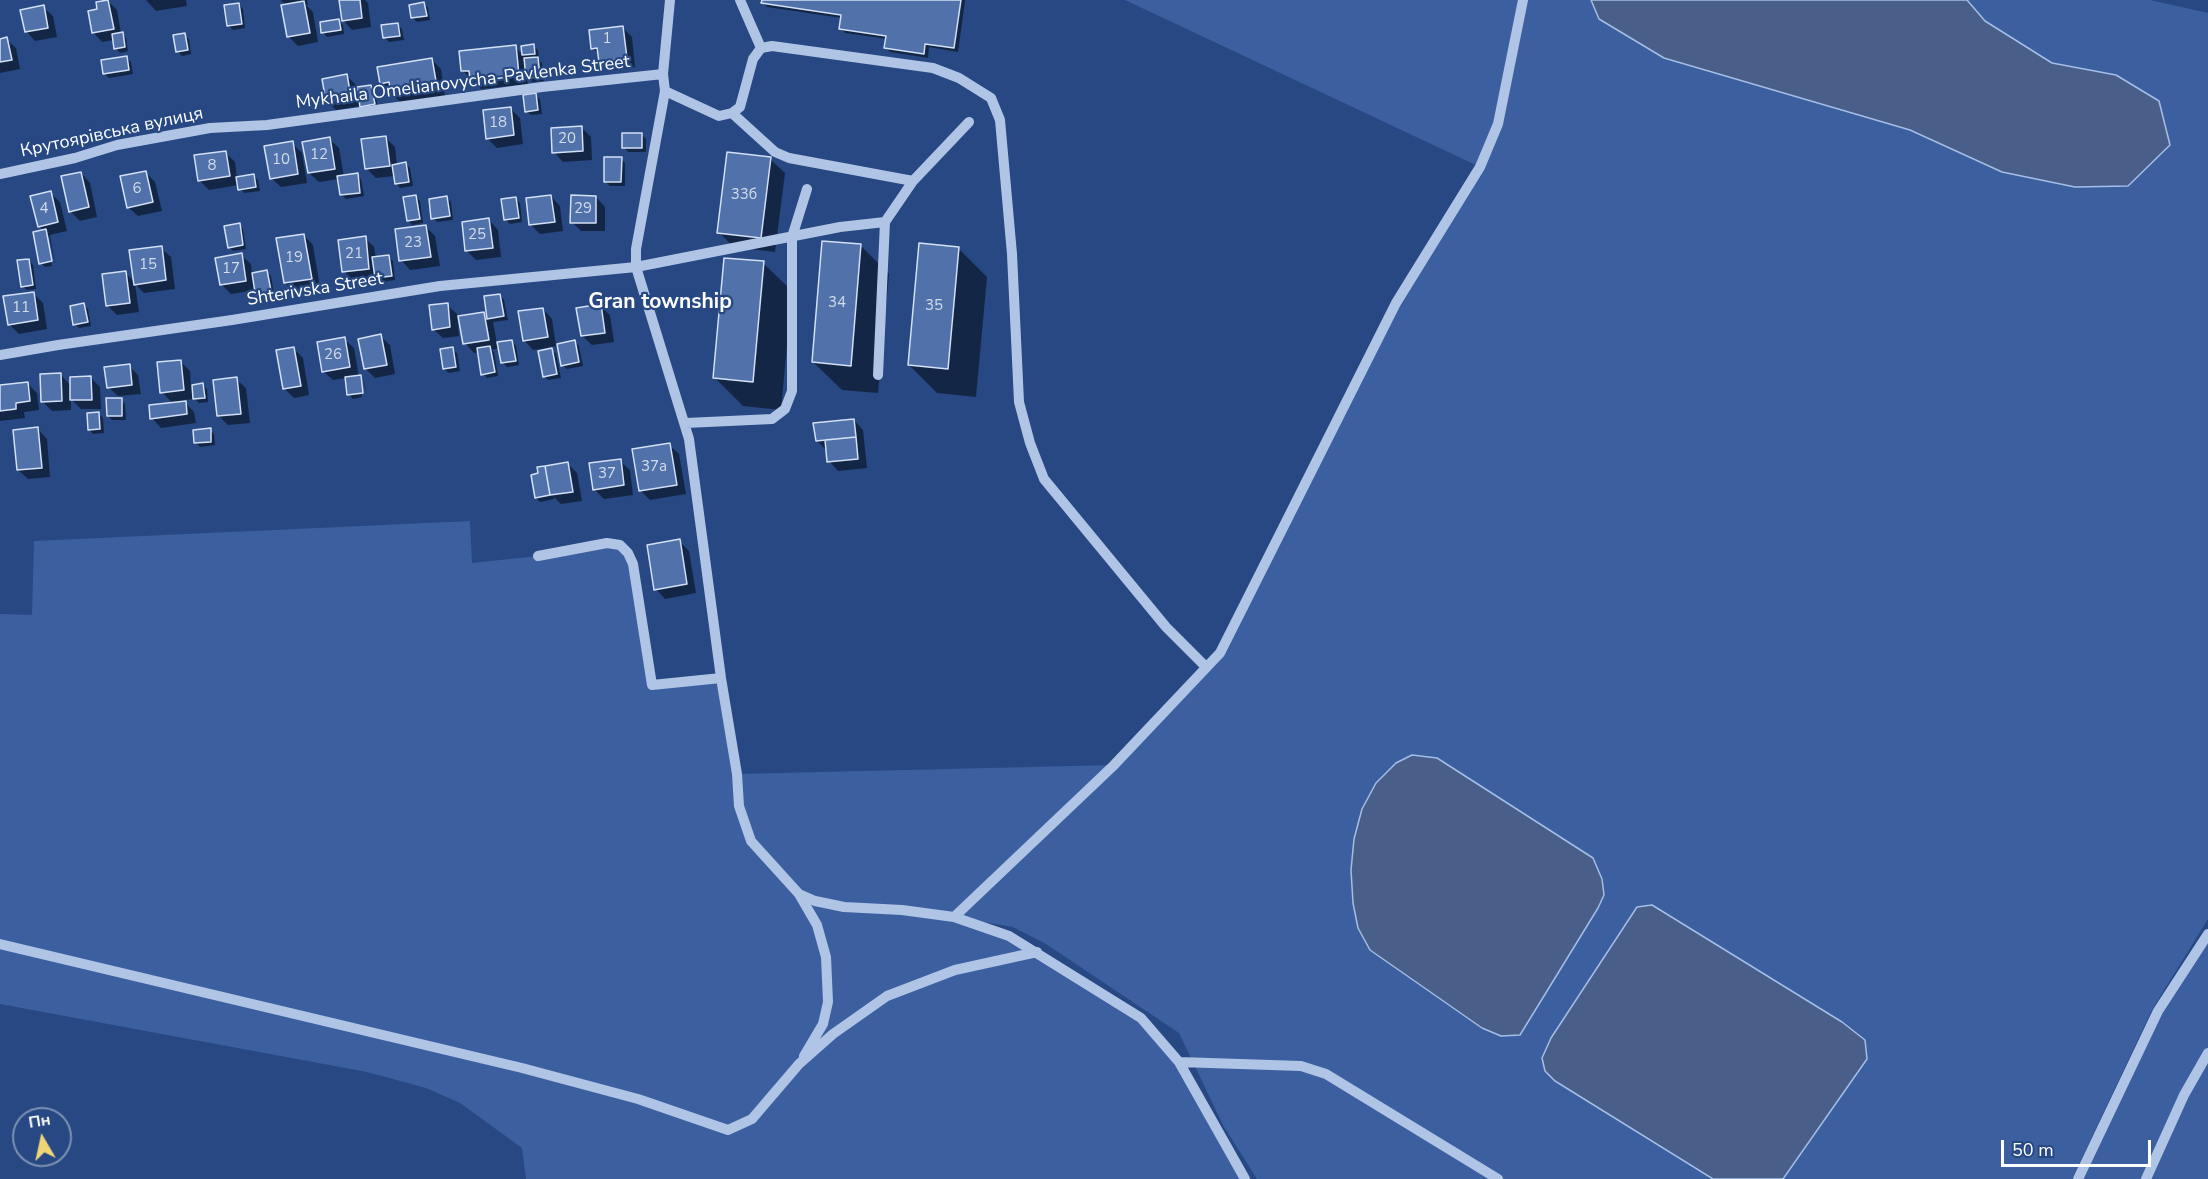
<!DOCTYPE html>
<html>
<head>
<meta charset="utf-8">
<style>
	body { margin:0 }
	#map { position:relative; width:2208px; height:1179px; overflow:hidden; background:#274882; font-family:"Nunito Sans",sans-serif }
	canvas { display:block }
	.north { position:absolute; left:12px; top:1107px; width:60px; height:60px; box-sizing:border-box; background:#274882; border:2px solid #7d91b4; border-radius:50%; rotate:351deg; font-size:16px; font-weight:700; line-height:24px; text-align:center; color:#fff }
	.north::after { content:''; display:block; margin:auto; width:21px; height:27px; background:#eed576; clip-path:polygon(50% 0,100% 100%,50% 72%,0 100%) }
	.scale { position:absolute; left:2001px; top:1140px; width:150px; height:27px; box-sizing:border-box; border:3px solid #fff; border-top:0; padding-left:8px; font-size:18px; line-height:21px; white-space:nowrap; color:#fff; -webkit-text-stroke:4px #274882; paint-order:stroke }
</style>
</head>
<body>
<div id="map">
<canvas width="2208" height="1179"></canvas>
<div class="north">Пн</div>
<div class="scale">50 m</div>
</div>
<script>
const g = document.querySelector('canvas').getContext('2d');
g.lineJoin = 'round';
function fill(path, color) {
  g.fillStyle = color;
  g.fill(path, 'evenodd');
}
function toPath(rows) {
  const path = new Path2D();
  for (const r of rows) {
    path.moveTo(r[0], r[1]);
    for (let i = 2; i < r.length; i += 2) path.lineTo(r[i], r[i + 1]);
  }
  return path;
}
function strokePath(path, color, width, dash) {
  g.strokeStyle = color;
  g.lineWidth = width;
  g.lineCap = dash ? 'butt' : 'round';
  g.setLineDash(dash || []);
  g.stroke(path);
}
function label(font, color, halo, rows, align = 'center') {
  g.font = font + ' "Nunito Sans",sans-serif';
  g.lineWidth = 4.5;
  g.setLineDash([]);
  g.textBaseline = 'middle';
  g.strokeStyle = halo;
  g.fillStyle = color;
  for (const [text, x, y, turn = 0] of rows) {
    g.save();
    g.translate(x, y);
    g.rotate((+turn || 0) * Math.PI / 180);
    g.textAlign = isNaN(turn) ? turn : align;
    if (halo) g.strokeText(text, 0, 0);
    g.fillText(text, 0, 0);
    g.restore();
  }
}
const green = toPath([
	[1125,0,1591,0,1599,19,1664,58,1910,130,2002,172,2115,75,2052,63,1985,21,1967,0,2150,0,2208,13,2208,919,2153,1008,2072,1179,1783,1179,1867,1059,1865,1040,1842,1022,1652,905,1637,907,1551,1038,1543,1058,1545,1071,1555,1081,1713,1179,1257,1179,1223,1125,1179,1033,1046,944,1013,927,960,918,1009,936,1141,1018,1179,1062,1245,1179,526,1179,522,1148,460,1103,426,1088,367,1072,0,1004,0,614,32,615,34,541,470,521,472,563,538,556,607,543,628,553,652,685,721,678,737,774,1114,765,1220,653,1396,303,1480,167],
	[1412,755,1437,758,1593,858,1602,879,1604,895,1598,908,1521,1035,1501,1036,1482,1028,1370,950,1358,928,1353,903,1351,870,1354,839,1362,809,1376,783,1396,763],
	[2208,934,2208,1179,2078,1179,2158,1011]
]);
const water = toPath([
	[1591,0,1967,0,1985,21,2052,63,2116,75,2159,101,2170,145,2128,186,2075,187,2002,172,1910,130,1664,58,1599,19,1591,0],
	[1412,755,1437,758,1593,858,1602,879,1604,895,1598,908,1520,1035,1501,1036,1482,1028,1370,950,1358,928,1353,903,1351,870,1354,839,1362,809,1376,783,1396,763,1412,755],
	[1652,905,1842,1022,1865,1040,1867,1059,1783,1179,1713,1179,1555,1081,1545,1071,1542,1058,1551,1038,1637,907,1652,905]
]);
const shadow = toPath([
	[146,0,186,0,187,6,156,11],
	[281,0,307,0,308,5,306,5,313,12,318,42,298,46,288,36,286,6],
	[341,0,365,0,368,3,371,27,352,30,343,20],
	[763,0,965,0,965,1,958,52,929,47,928,58,890,52,886,48,887,39,845,33,840,28,842,18,767,7,763,3],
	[108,1,117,10,121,33,126,38,128,51,120,53,116,48,114,40,102,42,93,32,99,11],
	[424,3,428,8,430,20,417,22,413,18],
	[239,4,243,9,245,28,233,30,228,25],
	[43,7,53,16,57,37,35,41,26,31],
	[339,21,343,25,344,34,327,37,323,32],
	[397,24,402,29,404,40,389,42,385,38],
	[622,27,632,37,635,67,610,71,600,61,600,55,592,48],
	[184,35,189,39,191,54,182,56,178,51],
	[6,39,16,48,20,69,0,73,0,40],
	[533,46,538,50,539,60,542,63,544,81,532,82,527,77,528,84,481,89,463,71,515,47,523,55],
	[526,73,527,76,477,81,474,78],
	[126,57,131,62,133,74,109,78,105,74],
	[432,60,441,69,445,96,402,104,381,83],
	[347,76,356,85,357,89,371,86,375,91,378,108,366,110,359,103,360,106,336,110,327,101],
	[535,95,540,99,542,114,531,115,526,111],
	[511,109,520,118,523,144,497,148,487,138],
	[581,127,591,137,592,160,563,162,554,152],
	[642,135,646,139,646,152,628,152,624,147],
	[385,137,395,147,397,165,406,164,410,168,413,186,400,188,396,183,395,176,376,178,367,169],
	[329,139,339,148,344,177,357,175,361,179,364,196,346,199,341,194,339,179,319,182,309,173],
	[292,143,302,153,307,183,281,187,271,178],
	[225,152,235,162,237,178,254,176,258,180,260,191,244,193,239,185,209,190,199,180],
	[621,158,625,163,625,186,610,186,605,181],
	[770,159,785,173,775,252,733,247,719,232],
	[81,173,90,183,97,217,80,221,70,211],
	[146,173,155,182,162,211,138,216,128,207],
	[50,193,60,202,67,231,50,235,55,265,49,236,45,232,52,266,45,267,41,263,44,231,39,226],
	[415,196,420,201,423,223,412,225,408,220],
	[551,196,560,206,563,231,540,234,531,225],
	[596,197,605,207,605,231,581,231,572,222],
	[447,198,451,202,453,220,437,222,433,218],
	[515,198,520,203,522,222,510,224,505,219],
	[489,220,498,230,501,257,476,260,467,251],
	[239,225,243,229,246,249,233,251,229,247],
	[426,227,435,236,440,266,410,270,401,260],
	[304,235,313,245,320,288,295,292,285,283],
	[365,238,374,247,376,258,389,257,393,261,395,280,381,282,377,278,353,281,344,271],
	[861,246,889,274,878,393,842,390,813,362],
	[161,248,171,257,175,289,144,293,135,284,139,312,117,315,108,306,125,273,135,282],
	[959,249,987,277,976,397,937,393,909,365],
	[241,255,251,264,252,274,267,272,271,276,275,300,262,302,257,298,256,290,231,294,222,285],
	[29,260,33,265,36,289,27,290,22,286],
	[763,263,792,291,781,410,743,406,715,378],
	[33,293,43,303,47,329,19,334,9,324],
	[500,295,504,300,508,320,493,322,497,344,512,341,516,346,519,365,507,367,503,363,500,348,492,350,494,352,498,376,487,378,483,374,479,352,474,353,465,343,484,313,489,318],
	[84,305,88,309,91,326,79,328,75,324],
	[447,305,457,314,459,336,443,338,433,329],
	[600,306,610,315,614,342,592,345,582,336],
	[543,309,552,319,556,346,575,342,579,346,583,366,567,369,562,365,558,346,533,350,524,340],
	[380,336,390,345,395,374,375,378,365,368],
	[344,339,354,348,359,377,360,377,364,381,367,397,363,379,360,379,362,397,353,399,349,394,347,378,333,380,323,371],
	[294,349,303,358,309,395,294,398,284,388],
	[452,349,457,353,460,371,449,373,444,369],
	[552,350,556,354,561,378,548,380,544,376],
	[180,361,190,371,191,386,203,385,207,389,208,402,199,403,195,399,183,400,194,412,196,423,161,428,152,418,173,404,162,392],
	[129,366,138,375,141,394,118,396,108,387],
	[61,375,71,386,90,377,100,387,101,409,81,409,71,399,71,410,52,411,42,401],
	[236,379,246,388,250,423,228,425,219,416],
	[27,383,37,393,39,410,24,412,25,418,0,421,0,386],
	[121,399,125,404,126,420,112,420,108,416],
	[99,414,103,418,104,433,93,434,89,429],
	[854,420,863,430,867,468,838,471,829,461,826,450,817,441],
	[38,429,47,439,50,477,28,479,18,470],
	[210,430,214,434,215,445,200,447,195,442],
	[669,445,679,454,686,494,650,500,640,490],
	[620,461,630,470,633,495,604,499,594,489],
	[568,464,577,473,582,501,561,504,554,497,554,499,540,502,536,498],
	[679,541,689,551,696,593,665,599,656,589]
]);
const building = toPath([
	[108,0,114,29,92,33,88,11,97,9,96,2,108,0],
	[339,0,360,0,362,18,342,21,339,0],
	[762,0,961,0,954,48,925,44,924,54,884,48,886,36,839,29,841,15,761,3,762,0],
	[304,1,310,33,287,37,281,5,304,1],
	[424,2,427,16,411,18,409,5,424,2],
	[239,3,242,24,227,26,224,5,239,3],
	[44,5,48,28,25,32,20,10,44,5],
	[339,19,341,30,321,33,320,22,339,19],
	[398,23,400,36,383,38,381,25,398,23],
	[623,26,627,58,599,62,597,48,591,49,589,30,623,26],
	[123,32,125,47,114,49,112,34,123,32],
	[185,33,188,50,176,52,173,35,185,33],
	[7,37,12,60,0,62,0,39,7,37],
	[534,44,535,54,522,55,521,46,534,44],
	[516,45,519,75,470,80,469,71,461,71,459,51,516,45],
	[127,56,129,70,103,74,101,60,127,56],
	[538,57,540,77,526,78,524,58,538,57],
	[432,58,437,87,391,95,389,82,380,84,377,67,432,58],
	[347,74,351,97,326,102,322,79,347,74],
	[371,85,375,104,360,107,357,87,371,85],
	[536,93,538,110,525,112,523,95,536,93],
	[511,107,514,135,486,139,483,110,511,107],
	[582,126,583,151,552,153,551,128,582,126],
	[622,133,642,133,642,148,622,148,622,133],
	[386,136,390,166,365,169,361,139,386,136],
	[330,137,335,169,308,173,302,142,330,137],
	[293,141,298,174,270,179,264,146,293,141],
	[226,151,230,176,198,181,194,155,226,151],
	[727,152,771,157,761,238,717,233,727,152],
	[604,157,622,157,621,182,604,182,604,157],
	[406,162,409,182,395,184,392,165,406,162],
	[146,171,153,202,127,208,120,176,146,171],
	[81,172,89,207,69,212,61,176,81,172],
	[358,173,360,193,340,195,337,176,358,173],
	[254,174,256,187,238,190,236,177,254,174],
	[51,191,58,222,38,227,30,196,51,191],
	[416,195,420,219,407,221,403,197,416,195],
	[551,195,555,222,529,225,526,198,551,195],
	[571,195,596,196,596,223,570,223,571,195],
	[447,196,450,216,431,219,429,199,447,196],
	[516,197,519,218,504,220,501,199,516,197],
	[489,218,493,248,465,251,462,222,489,218],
	[240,223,243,245,228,248,224,226,240,223],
	[426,225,431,257,399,261,395,229,426,225],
	[46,229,52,261,39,264,33,232,46,229],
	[304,234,312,279,284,283,276,238,304,234],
	[366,236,369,269,342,272,338,240,366,236],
	[822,241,861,244,851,366,812,362,822,241],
	[919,243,959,247,948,369,908,365,919,243],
	[162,246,166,280,134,285,129,250,162,246],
	[242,253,246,281,220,285,215,258,242,253],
	[389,255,392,276,375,278,372,257,389,255],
	[724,258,764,261,753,382,713,378,724,258],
	[29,259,33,285,21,287,17,260,29,259],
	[267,270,272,296,256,299,252,273,267,270],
	[126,271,130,303,106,306,102,274,126,271],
	[34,292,38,320,8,325,3,296,34,292],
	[500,294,504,316,487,319,484,296,500,294],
	[84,303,88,322,73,325,70,306,84,303],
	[448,303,450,327,432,330,429,305,448,303],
	[601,304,605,333,581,336,576,308,601,304],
	[543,308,548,337,523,341,518,311,543,308],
	[484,312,489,340,463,344,458,316,484,312],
	[381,334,387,365,364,369,358,339,381,334],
	[345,337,350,367,322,372,317,342,345,337],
	[512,340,516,361,501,363,497,342,512,340],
	[575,340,579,362,561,366,557,344,575,340],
	[490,346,495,372,481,375,477,348,490,346],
	[294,347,301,386,283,389,276,350,294,347],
	[453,347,456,367,443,369,440,349,453,347],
	[552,348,557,374,543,377,538,351,552,348],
	[181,360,184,390,160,393,157,362,181,360],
	[130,364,132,385,107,388,104,367,130,364],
	[61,373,62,401,41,402,40,374,61,373],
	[361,375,363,393,347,395,345,377,361,375],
	[91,376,92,400,70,400,70,377,91,376],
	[237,377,241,414,217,416,213,380,237,377],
	[28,382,30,401,16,403,16,409,0,411,0,385,28,382],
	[203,383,205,398,193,399,192,385,203,383],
	[106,398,122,398,122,416,107,416,106,398],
	[186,401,187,414,150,419,149,405,186,401],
	[99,412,100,429,88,430,87,413,99,412],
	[854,419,856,437,816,441,813,423,854,419],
	[38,427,42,468,17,470,13,430,38,427],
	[211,428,211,442,194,443,193,430,211,428],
	[856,437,858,459,827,462,825,440,856,437],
	[670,443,677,485,639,491,632,449,670,443],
	[621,459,624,485,593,490,589,463,621,459],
	[568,462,573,492,550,495,545,466,568,462],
	[545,466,550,495,535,498,531,475,538,473,537,467,545,466],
	[680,539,687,584,654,590,647,545,680,539]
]);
const minor = toPath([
	[670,0,663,74,665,91,636,249,636,267,689,439,721,678,737,774,739,806,751,841,799,894,817,925,826,957,828,1002,823,1024,804,1056],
	[740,0,761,48],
	[665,91,719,116,732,113,740,107,753,59,761,48,772,46,933,68,959,78,991,98,1000,120,1012,254,1019,402,1030,443,1044,479,1166,627,1206,667],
	[732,113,775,152,789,158,913,181,969,122],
	[0,174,75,158,117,145,210,128,267,125,542,87,663,74],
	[0,355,58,345,232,320,440,286,636,267,840,227,885,222,913,181],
	[878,375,885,222],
	[686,423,772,419,785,409,792,391,792,237,807,189],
	[538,556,607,543,620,545,628,553,633,564,652,685,721,678],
	[799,894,815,901,844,907,902,910,954,917,1009,936,1141,1018,1179,1062,1245,1179],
	[954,917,1114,765,1220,653,1396,303,1480,167,1498,124,1523,0],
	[0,944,522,1068,638,1099,728,1130,752,1119,799,1064,833,1034,887,996,955,970,1037,952],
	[1179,1062,1301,1066,1326,1074,1498,1179],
	[2078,1179,2158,1011,2208,934],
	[2146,1179,2184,1095,2208,1053]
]);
const numberNames = [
	["1",607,39],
	["18",498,123],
	["20",567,139],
	["12",319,155],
	["10",281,160],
	["8",212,166],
	["6",137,189],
	["33б",744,195],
	["4",44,209],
	["29",583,209],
	["25",477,235],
	["23",413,243],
	["21",354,254],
	["19",294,258],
	["15",148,265],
	["17",231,269],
	["34",837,303],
	["35",934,306],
	["11",21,308],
	["26",333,355],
	["37а",654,467],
	["37",607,474]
];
const streetNames = [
	["Mykhaila Omelianovycha-Pavlenka Street",463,83,-7],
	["Крутоярівська вулиця",112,133,-12],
	["Shterivska Street",315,290,-9]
];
const quarterNames = [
	["Gran township",660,303]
];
fill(green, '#3c609f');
fill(water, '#495f89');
strokePath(water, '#a4bee7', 1.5);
fill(shadow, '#0007');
fill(building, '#5071aa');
strokePath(building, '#d3e0f5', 1.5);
strokePath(minor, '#b0c4e6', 10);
label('15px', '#d3dcea', null, numberNames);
label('18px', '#fff', '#274882', streetNames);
label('bold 21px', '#fff', '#274882', quarterNames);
</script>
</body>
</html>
